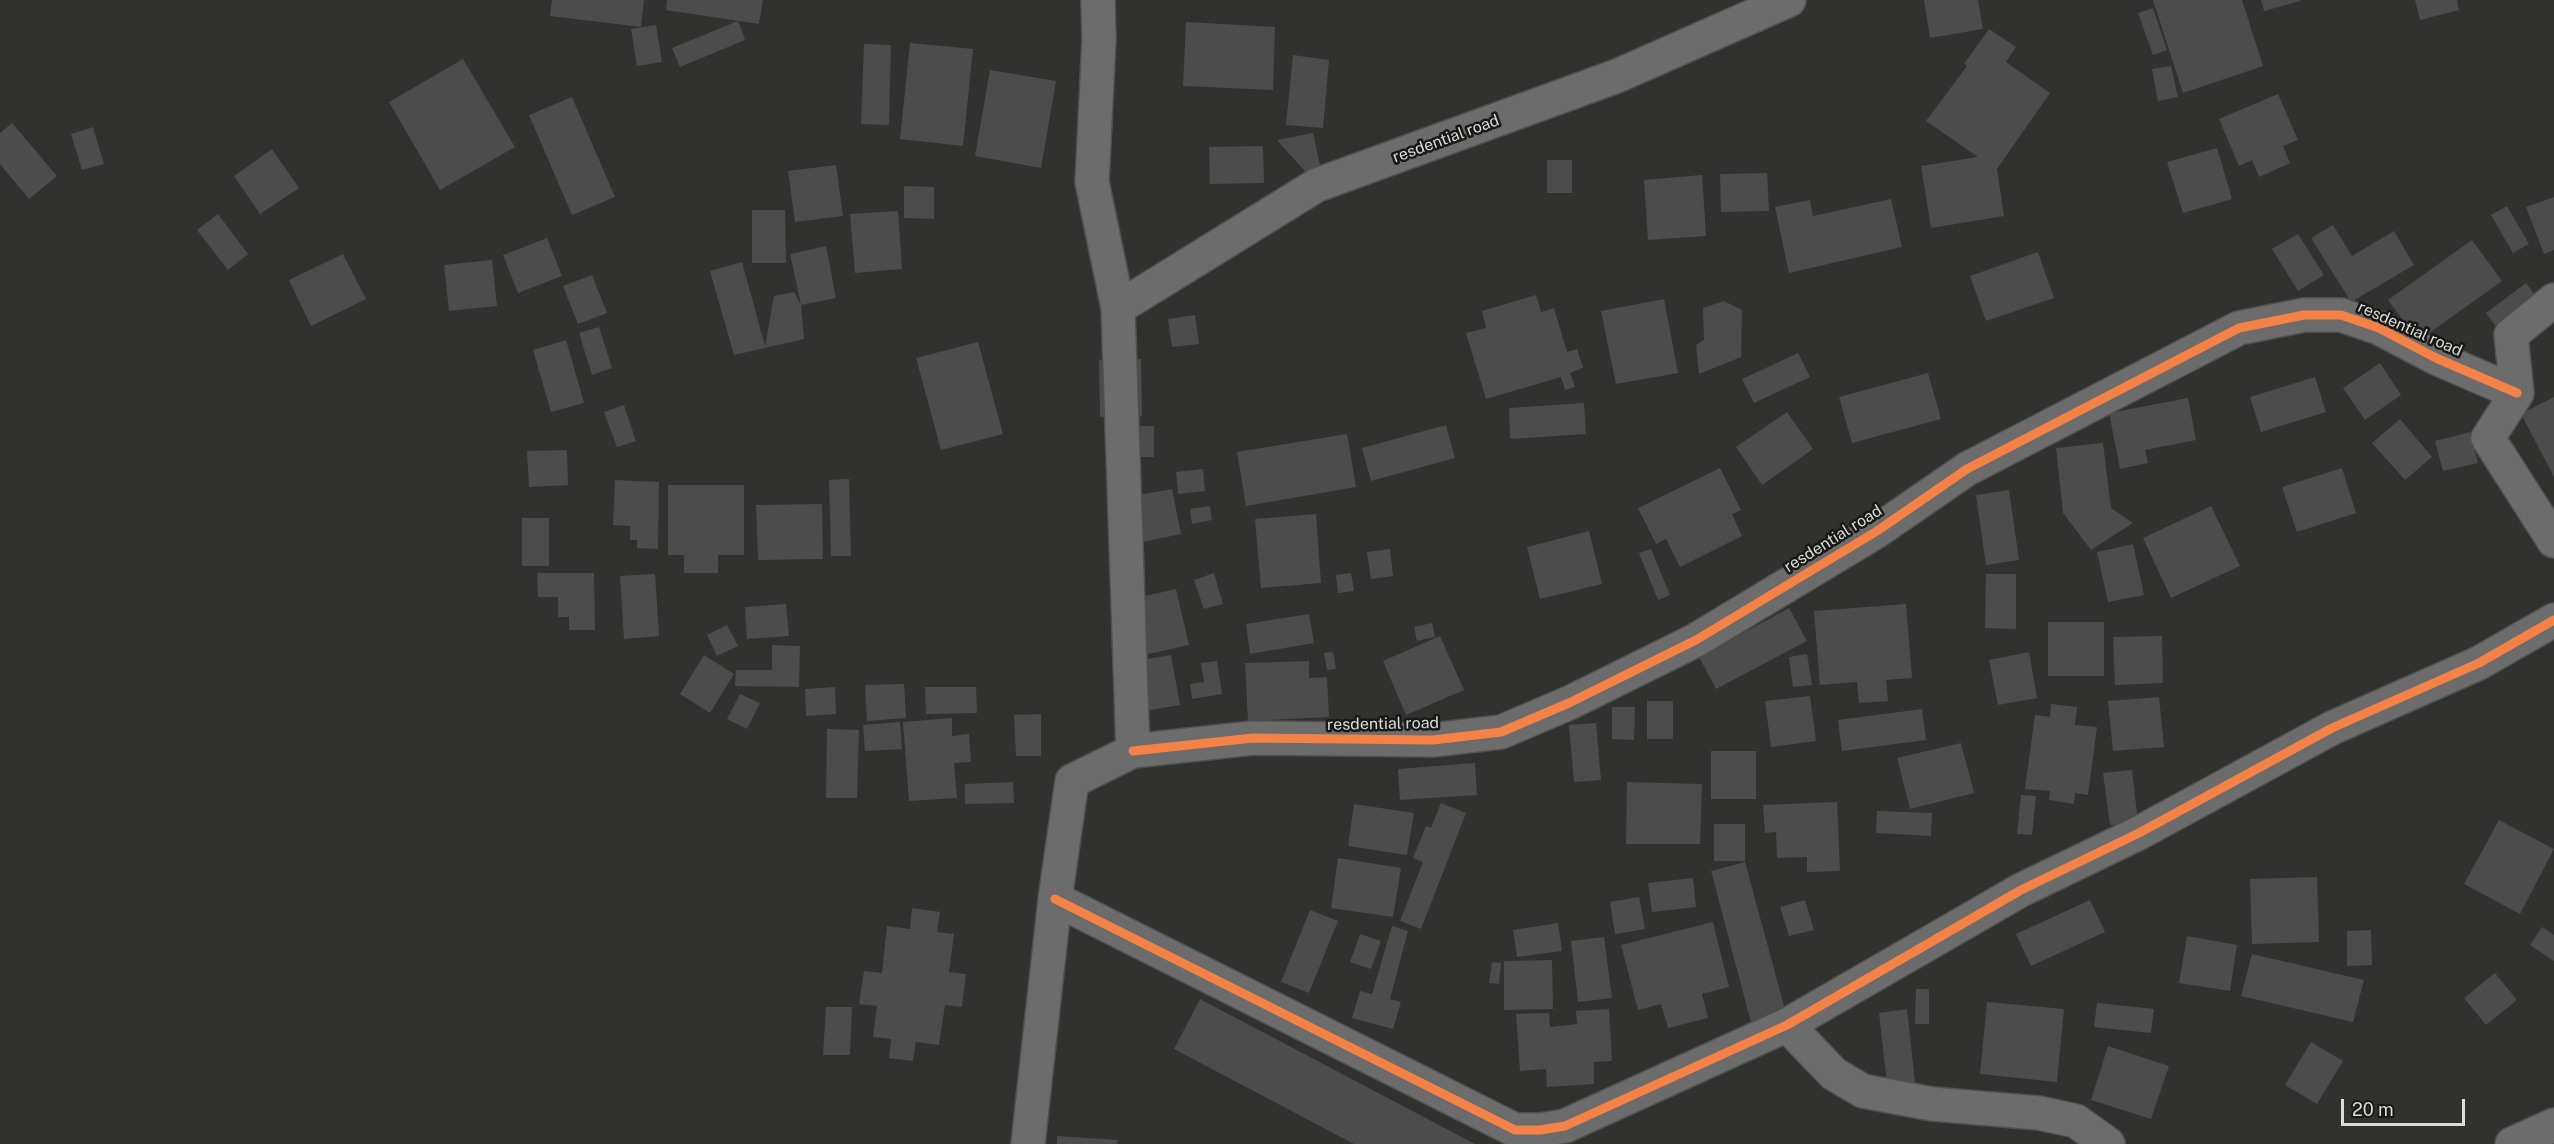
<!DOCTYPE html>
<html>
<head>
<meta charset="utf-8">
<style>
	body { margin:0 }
	#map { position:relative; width:2554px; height:1144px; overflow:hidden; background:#313130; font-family:"Public Sans",sans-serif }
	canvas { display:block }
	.scale { position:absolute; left:2341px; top:1099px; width:124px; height:27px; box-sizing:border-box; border:3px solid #dbdcda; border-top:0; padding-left:8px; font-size:18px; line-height:21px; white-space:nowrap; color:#dbdcda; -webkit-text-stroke:4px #191918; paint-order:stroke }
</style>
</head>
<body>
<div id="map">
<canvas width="2554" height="1144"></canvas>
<div class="scale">20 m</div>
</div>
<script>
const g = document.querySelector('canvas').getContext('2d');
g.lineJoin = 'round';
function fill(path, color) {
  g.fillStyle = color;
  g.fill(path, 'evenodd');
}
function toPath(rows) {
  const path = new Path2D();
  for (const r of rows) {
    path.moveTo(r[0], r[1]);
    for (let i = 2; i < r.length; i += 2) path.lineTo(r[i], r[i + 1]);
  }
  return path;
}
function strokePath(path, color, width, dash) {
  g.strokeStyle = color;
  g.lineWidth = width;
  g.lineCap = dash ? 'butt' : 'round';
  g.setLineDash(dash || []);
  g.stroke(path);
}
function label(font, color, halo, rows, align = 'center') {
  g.font = font + ' "Public Sans",sans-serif';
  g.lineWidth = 5;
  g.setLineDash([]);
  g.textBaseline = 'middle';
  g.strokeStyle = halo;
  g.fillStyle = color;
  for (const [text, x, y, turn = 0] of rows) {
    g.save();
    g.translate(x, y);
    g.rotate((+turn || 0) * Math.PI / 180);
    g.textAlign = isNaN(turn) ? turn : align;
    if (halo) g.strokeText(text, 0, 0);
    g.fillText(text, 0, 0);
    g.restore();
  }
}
const building = toPath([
	[552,0,644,0,641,27,550,16],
	[667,0,763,0,759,24,666,10],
	[1924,0,1978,0,1983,29,1930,38],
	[2153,0,2242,0,2263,66,2183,93],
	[2261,0,2300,0,2300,1,2264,11],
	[2415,0,2457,0,2459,10,2420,20],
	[2153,8,2167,50,2153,55,2138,13],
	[738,21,745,40,680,67,672,48],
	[1186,22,1275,27,1273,90,1183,86],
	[656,25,662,62,637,66,631,29],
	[1989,29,2016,47,2006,62,2050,93,1997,169,2004,216,1931,228,1921,166,1978,157,1926,121,1967,66,1964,64],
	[910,43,973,49,963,146,900,139],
	[864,44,891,45,889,125,861,124],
	[1293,55,1329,60,1323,128,1286,125],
	[463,59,515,147,440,190,389,102],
	[2171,66,2178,97,2158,101,2152,69],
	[990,70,1056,81,1041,168,975,156],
	[2278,94,2298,140,2283,146,2290,163,2259,177,2252,160,2239,166,2219,119],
	[572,97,615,197,572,215,529,115],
	[12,123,57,176,29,199,0,164,0,133],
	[93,127,104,164,82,170,71,134],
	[1313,133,1320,165,1317,185,1277,140],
	[1263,146,1264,183,1210,184,1209,147],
	[2217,148,2232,199,2183,213,2167,162],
	[272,149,299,188,260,214,234,176],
	[1547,160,1572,160,1572,193,1547,193],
	[836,165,843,216,795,222,788,171],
	[1767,173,1769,211,1721,212,1720,174],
	[1702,175,1706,236,1648,240,1644,180],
	[904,186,934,187,934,219,904,218],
	[2554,197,2554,250,2544,254,2526,207],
	[1891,199,1902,247,1789,273,1775,207,1810,200,1813,216],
	[2507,206,2529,244,2513,253,2491,215],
	[752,210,785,210,786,263,752,263],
	[898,211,902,269,855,273,850,214],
	[218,214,248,254,228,270,197,230],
	[2333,225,2352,256,2394,231,2414,265,2351,302,2311,238],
	[2298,234,2324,275,2298,291,2272,249],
	[547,238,562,276,518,293,503,255],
	[2472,240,2502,281,2418,341,2388,300],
	[826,246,836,298,801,305,790,254],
	[2038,252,2054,298,1986,321,1970,276],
	[343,254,366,299,311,326,289,280],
	[492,260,497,306,449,311,444,265],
	[742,262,765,346,774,296,794,292,801,305,804,339,734,355,710,271],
	[592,275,607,313,578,324,563,286],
	[2526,283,2540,302,2500,332,2486,313],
	[1536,295,1541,312,1554,308,1567,352,1577,349,1583,368,1570,373,1575,387,1565,390,1561,377,1486,399,1466,333,1486,328,1482,311],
	[1664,299,1678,373,1616,384,1601,311],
	[1724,301,1742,310,1741,357,1699,374,1696,345,1704,340,1703,308],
	[1195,315,1199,344,1172,347,1168,319],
	[599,327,612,368,592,375,579,333],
	[566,340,584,403,551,412,533,350],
	[978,342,1003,434,941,450,916,358],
	[1798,353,1810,377,1754,403,1742,379],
	[1141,359,1142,416,1100,417,1099,360],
	[2380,363,2401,395,2365,420,2343,388],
	[1928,373,1941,419,1852,443,1839,397],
	[2315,377,2326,412,2261,432,2250,397],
	[2554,397,2554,477,2521,414],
	[2188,398,2196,440,2145,450,2148,463,2120,469,2109,413],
	[1584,403,1586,434,1510,439,1509,408],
	[624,405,636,441,617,447,604,412],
	[1787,412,1813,449,1762,485,1736,447],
	[2400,419,2432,457,2405,480,2372,443],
	[1446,425,1455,458,1371,481,1362,448],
	[1106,426,1154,426,1154,457,1106,457],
	[2470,432,2478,463,2443,471,2435,441],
	[1347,434,1356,487,1246,506,1237,452],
	[2103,443,2111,508,2133,523,2091,550,2063,513,2056,448],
	[567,450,568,485,529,487,527,451],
	[1720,468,1741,510,1732,514,1742,536,1680,567,1666,539,1656,544,1638,508],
	[2342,468,2356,513,2297,532,2282,487],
	[1203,469,1205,491,1178,494,1176,472],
	[849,479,851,556,831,556,829,480],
	[615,480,659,482,658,549,637,548,637,540,630,540,630,526,613,525],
	[668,485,744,485,744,555,718,555,718,573,684,573,684,555,668,555],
	[1172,489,1181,534,1142,542,1132,496],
	[2009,490,2019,560,1986,565,1976,495],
	[822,504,823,559,758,560,756,505],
	[1210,506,1212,520,1192,524,1190,509],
	[2211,506,2240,566,2171,598,2143,538],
	[1316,514,1321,583,1261,588,1255,519],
	[522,518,549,518,549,566,522,566],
	[1589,531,1602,584,1540,599,1527,547],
	[2133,544,2144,595,2108,602,2097,552],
	[1390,549,1393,576,1371,579,1367,552],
	[1651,549,1670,595,1658,600,1639,553],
	[537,573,594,573,595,630,569,630,569,617,558,617,558,597,538,597],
	[1214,573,1223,604,1204,609,1194,580],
	[1351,573,1354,591,1338,593,1336,575],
	[655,574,659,636,624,639,620,576],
	[1986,574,2016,574,2016,629,1985,628],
	[1176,589,1189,645,1135,657,1122,601],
	[786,604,789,636,747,639,745,607],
	[1906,604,1912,678,1886,680,1888,701,1859,703,1857,682,1820,685,1814,611],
	[1789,608,1807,641,1716,689,1699,657],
	[1309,614,1314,643,1250,654,1246,624],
	[2048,622,2104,622,2104,676,2048,676],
	[1432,623,1435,637,1417,641,1414,627],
	[727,625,738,646,717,656,707,635],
	[1440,636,1464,690,1406,715,1383,661],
	[2162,636,2163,683,2115,685,2113,637],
	[772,645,800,646,799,687,735,686,736,670,772,670],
	[1333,652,1336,669,1327,670,1324,653],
	[2029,652,2037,698,1998,705,1989,660],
	[1807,654,1812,685,1793,687,1789,657],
	[704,655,734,674,710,713,680,694],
	[1171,655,1180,705,1139,712,1129,662],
	[1217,661,1222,694,1192,699,1190,684,1204,682,1201,663],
	[1309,661,1309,678,1327,677,1329,717,1248,721,1245,663],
	[904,684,906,718,867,721,865,685],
	[835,687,836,714,806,716,805,689],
	[925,687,976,687,977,713,926,714],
	[740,694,760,703,747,729,727,719],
	[1810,696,1816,741,1771,747,1765,701],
	[2159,697,2164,747,2113,751,2108,701],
	[1647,701,1673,701,1673,739,1647,739],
	[2051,704,2077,707,2075,725,2097,727,2088,795,2075,793,2074,804,2049,800,2050,791,2025,789,2035,715,2050,717],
	[1612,707,1635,707,1634,740,1612,739],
	[1922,709,1926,740,1842,751,1838,720],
	[1041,714,1041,756,1016,756,1014,715],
	[952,718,952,736,969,734,971,762,954,763,957,798,909,801,903,722],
	[900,722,902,749,865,751,863,725],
	[1596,723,1601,780,1574,782,1569,725],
	[827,729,859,730,857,798,826,798],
	[1961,743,1974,793,1910,809,1897,758],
	[1711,751,1756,751,1756,799,1711,799],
	[1475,763,1477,795,1400,800,1398,769],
	[2132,770,2138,822,2110,825,2103,773],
	[1013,782,1014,803,965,804,965,784],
	[1627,782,1702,784,1700,844,1626,844],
	[2021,795,2036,796,2032,835,2017,834],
	[1837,802,1840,871,1807,872,1807,857,1777,858,1776,832,1765,833,1763,805],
	[1441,803,1466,813,1421,929,1400,921,1423,862,1413,858,1426,826,1431,828],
	[1354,804,1414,813,1407,855,1348,846],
	[1877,811,1932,813,1931,836,1876,833],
	[2499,820,2554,849,2520,914,2464,884],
	[1714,824,1745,824,1745,861,1714,861],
	[1338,858,1401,868,1393,917,1331,908],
	[1745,862,1787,1017,1752,1026,1711,871],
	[2317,877,2319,942,2252,944,2250,879],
	[1693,878,1696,907,1652,912,1648,883],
	[1639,897,1645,929,1615,934,1610,902],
	[1805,900,1814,930,1789,936,1780,907],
	[2090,900,2105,932,2031,966,2016,934],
	[912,908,940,912,937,932,954,934,949,972,966,974,962,1007,945,1005,939,1045,916,1042,913,1061,889,1058,891,1039,873,1037,877,1006,859,1004,864,971,882,973,887,926,910,929],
	[1310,910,1338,921,1309,993,1281,982],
	[1713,922,1729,987,1702,994,1708,1018,1668,1028,1661,1004,1638,1010,1621,945],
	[1558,923,1562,951,1517,957,1513,930],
	[1392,926,1408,931,1390,999,1401,1002,1393,1029,1352,1018,1360,991,1372,994],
	[2542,927,2554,935,2554,961,2530,945],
	[2371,930,2372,965,2347,966,2347,931],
	[1360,934,1381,941,1371,969,1350,962],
	[2187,936,2237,945,2230,991,2179,983],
	[1604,937,1612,998,1578,1002,1571,941],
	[2252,954,2364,980,2353,1022,2241,996],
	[1552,960,1553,1009,1504,1010,1504,961],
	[1492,962,1501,963,1499,984,1489,983],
	[2495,973,2517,1000,2486,1025,2464,998],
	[1916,989,1929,989,1929,1024,1915,1024],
	[1200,999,1475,1144,1354,1144,1174,1049],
	[1987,1002,2064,1009,2057,1082,1980,1074],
	[2097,1003,2154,1009,2151,1033,2094,1027],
	[826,1007,852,1007,850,1055,823,1055],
	[1609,1009,1612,1061,1594,1062,1594,1084,1547,1087,1546,1069,1520,1071,1516,1014,1549,1013,1550,1027,1577,1024,1576,1011],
	[1907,1009,1915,1082,1887,1084,1879,1013],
	[2311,1042,2343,1061,2317,1104,2285,1085],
	[2108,1046,2169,1066,2151,1119,2091,1100],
	[1057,1136,1118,1140,1117,1144,1057,1144]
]);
const street = toPath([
	[2554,300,2511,335,2517,393,2488,438,2554,541],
	[1118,308,1317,185,1617,76,1789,0],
	[1133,751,1253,738,1433,740,1501,732,1569,703,1696,640,1877,531,1967,469,2239,328,2304,315,2341,315,2379,328,2436,358,2517,393],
	[1055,899,1515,1130,1540,1130,1565,1126,1787,1025,2021,890,2139,833,2332,728,2479,663,2554,620],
	[1787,1025,1834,1074,1863,1091,1932,1104,2039,1113,2076,1121,2108,1144],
	[1028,1144,1055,899,1072,781,1133,751,1118,308,1092,182,1099,40,1098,0],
	[2512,1144,2554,1125]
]);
const cycleway = toPath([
	[1133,751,1253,738,1433,740,1501,732,1569,703,1696,640,1877,531,1967,469,2239,328,2304,315,2341,315,2379,328,2436,358,2517,393],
	[1055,899,1515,1130,1540,1130,1565,1126,1787,1025,2021,890,2139,833,2332,728,2479,663,2554,620]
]);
const streetNames = [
	["resdential road",1446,139,-20],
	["resdential road",2410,329,24],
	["resdential road",1833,539,-32],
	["resdential road",1383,724,-1]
];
fill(building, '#4c4c4c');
strokePath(street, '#50504f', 36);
strokePath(street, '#6c6c6c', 33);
strokePath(cycleway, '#f48246', 9);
label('16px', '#dbdcda', '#191918', streetNames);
</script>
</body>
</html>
